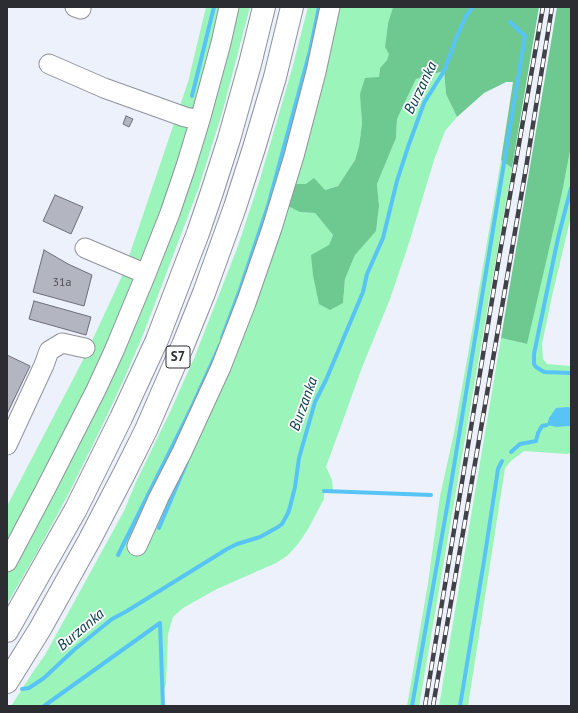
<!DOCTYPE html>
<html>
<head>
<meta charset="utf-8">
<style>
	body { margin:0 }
	#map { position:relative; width:578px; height:713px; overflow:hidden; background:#edf1fc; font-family:"PT Sans",sans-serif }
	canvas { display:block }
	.frame { position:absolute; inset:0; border:8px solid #2c2d32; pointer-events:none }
</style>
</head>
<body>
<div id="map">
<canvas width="578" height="713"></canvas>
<div class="frame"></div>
</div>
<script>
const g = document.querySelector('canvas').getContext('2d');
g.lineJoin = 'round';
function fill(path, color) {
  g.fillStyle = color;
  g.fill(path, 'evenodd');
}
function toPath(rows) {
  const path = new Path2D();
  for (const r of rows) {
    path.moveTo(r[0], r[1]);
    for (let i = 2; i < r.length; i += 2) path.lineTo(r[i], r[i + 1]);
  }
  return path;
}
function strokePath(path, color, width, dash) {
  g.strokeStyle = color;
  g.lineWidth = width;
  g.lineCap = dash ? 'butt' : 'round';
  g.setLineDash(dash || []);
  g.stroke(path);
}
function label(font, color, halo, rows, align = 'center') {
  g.font = font + ' "PT Sans",sans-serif';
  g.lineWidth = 3.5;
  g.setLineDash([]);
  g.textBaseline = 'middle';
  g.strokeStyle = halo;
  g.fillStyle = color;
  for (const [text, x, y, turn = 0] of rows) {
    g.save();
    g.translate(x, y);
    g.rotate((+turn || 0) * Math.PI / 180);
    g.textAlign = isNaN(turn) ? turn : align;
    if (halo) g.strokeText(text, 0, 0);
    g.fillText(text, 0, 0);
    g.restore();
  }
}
const green = toPath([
	[206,7,250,7,223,110,199,187,143,335,124,379,103,424,69,493,36,554,7,604,7,506,84,358,123,274,188,82],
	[308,7,393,7,388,23,385,47,390,54,387,60,380,68,379,77,361,109,362,124,359,146,355,160,338,186,325,190,306,184,294,184,300,212,315,213,333,235,329,245,343,303,345,279,355,255,376,230,379,206,377,184,396,138,397,119,416,79,444,71,446,94,457,117,445,131,434,160,409,243,390,299,363,365,326,467,332,480,333,491,324,491,324,499,308,529,298,544,287,556,276,563,217,589,183,608,173,617,168,634,166,684,163,693,163,706,11,706,35,669,45,655,124,511,136,482,171,410,195,356,238,246,260,179,292,69],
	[571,146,571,216,552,296,542,344,543,359,547,364,571,366,571,408,556,408,557,427,571,426,571,453,567,454,524,451,511,461,505,468,468,706,439,706,501,338,526,344,562,193],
	[501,160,512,168,501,230,479,357,419,706,407,706,428,583,440,496,454,433,472,331]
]);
const forest = toPath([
	[393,7,539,7,512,168,501,160,513,82,506,82,484,93,457,117,446,94,444,71,416,79,397,119,396,138,377,184,379,206,376,231,355,255,345,279,343,303,330,310,319,304,313,275,311,255,329,245,333,235,315,213,300,212,288,206,294,184,306,184,314,178,325,190,338,186,355,160,359,146,362,124,360,94,365,78,379,77,380,68,387,60,389,54,385,47,388,23],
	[557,7,571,7,571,146,562,193,527,344,501,338]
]);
const water = toPath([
	[568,407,571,408,571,426,557,427,547,425,549,418,556,408]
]);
const stream = toPath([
	[192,96,214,7],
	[571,188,558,238,534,354,534,364,536,367,544,372,571,373],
	[222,338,241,287,268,206,310,51,319,7],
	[511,452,520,444,536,441,538,433,542,426,547,425],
	[324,491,431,495],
	[159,528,187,462],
	[118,555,190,411,220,345],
	[160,623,163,706],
	[22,689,29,688,44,678,75,649,112,619,127,611,227,549,237,544,260,537,278,527,282,524,288,513,290,507,295,487,299,458,315,402,326,380,363,292,367,274,383,238,397,181,408,147,424,103,444,71,457,36,466,16,473,7],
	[44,706,160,623],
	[412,706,449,496,525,36,510,22],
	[460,706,484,561,498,469,502,461]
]);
const building = toPath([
	[126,116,133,119,129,127,123,124,126,116],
	[55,195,83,207,71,234,43,221,55,195],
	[44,250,68,264,92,275,84,306,33,292,44,250],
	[34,301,91,317,86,335,29,319,34,301],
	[7,355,30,366,7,414,7,355]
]);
const minor = toPath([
	[75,7,81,9,81,7],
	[49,64,104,88,185,117,200,120],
	[85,248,146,274],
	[7,445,44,365,49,351,62,343,85,348],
	[137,546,159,497,182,452,221,367,246,303,272,228,294,156,316,72,330,7],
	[7,562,45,490,96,390,114,351,146,274,170,213,186,166,200,120,221,43,229,7]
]);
const highway = toPath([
	[7,631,76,509,121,418,157,340,198,233,212,192,229,139,250,64,264,7],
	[7,682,40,629,89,541,125,472,146,430,183,345,204,293,235,207,254,148,275,77,292,7]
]);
const rail = toPath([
	[425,706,499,258,543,7],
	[433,706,526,168,552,7]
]);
const numberNames = [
	["31a",62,283]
];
const shields = [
	[178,357,24]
];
const shieldNames = [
	["S7",178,357]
];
const waterNames = [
	["Burzanka",421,88,-64],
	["Burzanka",304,404,-70],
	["Burzanka",81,630,-40]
];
fill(green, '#9bf4ba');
fill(forest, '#6ec990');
fill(water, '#58c4f6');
strokePath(stream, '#58c4f6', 4);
fill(building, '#b3b6c1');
strokePath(building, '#6b6e78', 1);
strokePath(minor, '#8e929c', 21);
strokePath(highway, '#8e929c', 24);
strokePath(minor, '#fff', 19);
strokePath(highway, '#fff', 22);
strokePath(rail, '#414248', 4.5);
strokePath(rail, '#fefefe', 3, [9]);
label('12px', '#4e4f56', null, numberNames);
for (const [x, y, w] of shields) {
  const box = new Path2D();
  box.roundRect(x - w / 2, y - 11, w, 22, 3);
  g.fillStyle = '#fefefe';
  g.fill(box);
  strokePath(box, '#2c2d32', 1);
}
label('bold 13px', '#2c2d32', null, shieldNames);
label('italic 15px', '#03364a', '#fefefe', waterNames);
</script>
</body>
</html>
